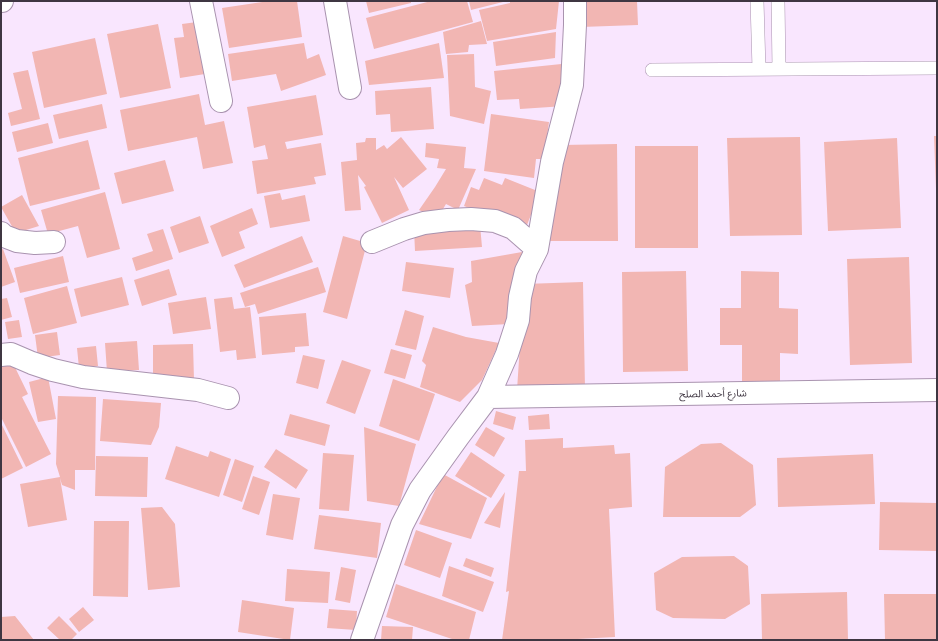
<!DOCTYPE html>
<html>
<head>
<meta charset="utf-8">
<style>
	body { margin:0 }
	#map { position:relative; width:938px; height:641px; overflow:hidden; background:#f9e6fe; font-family:Figtree,sans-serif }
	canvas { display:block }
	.frame { position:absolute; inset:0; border:2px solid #3f3642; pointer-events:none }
</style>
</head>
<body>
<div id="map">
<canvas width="938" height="641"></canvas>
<div class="frame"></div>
</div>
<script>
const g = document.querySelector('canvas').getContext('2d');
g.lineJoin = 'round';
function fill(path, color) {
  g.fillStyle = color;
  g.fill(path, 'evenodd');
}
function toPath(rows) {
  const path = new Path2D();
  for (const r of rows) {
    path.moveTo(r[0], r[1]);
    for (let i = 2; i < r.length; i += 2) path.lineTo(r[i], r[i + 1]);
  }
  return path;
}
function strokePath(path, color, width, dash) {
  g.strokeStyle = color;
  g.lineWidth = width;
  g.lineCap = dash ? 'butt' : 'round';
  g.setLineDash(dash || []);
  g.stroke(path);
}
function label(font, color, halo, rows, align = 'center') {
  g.font = font + ' Figtree,"Noto Sans Arabic",sans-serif';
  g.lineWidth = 3.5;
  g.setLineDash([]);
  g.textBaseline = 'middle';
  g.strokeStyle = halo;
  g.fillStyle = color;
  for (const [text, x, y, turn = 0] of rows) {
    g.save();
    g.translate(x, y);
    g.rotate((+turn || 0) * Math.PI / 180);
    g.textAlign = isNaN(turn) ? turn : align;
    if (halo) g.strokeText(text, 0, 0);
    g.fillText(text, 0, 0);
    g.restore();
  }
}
const building = toPath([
	[269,1,297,1,302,37,229,48,222,8],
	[366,1,411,1,411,3,369,13],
	[431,1,467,1,473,22,374,49,366,18],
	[469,1,503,1,503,2,471,10],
	[510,1,559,1,556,29,487,41,479,10,510,3],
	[580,1,637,1,638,25,581,27],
	[481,21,487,44,469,45,468,52,446,54,443,32],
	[197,22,205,74,180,78,174,38,184,37,182,24],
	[158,24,171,88,120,98,107,34],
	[556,32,555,58,496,66,493,42],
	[95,38,107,94,44,108,32,52],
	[304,43,307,59,319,54,326,75,281,91,276,74,232,81,228,54],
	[439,43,444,78,369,85,365,61],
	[474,54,475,87,491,91,484,124,450,116,447,55],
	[571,63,565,106,520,109,519,99,497,100,494,71],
	[28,70,40,119,11,126,8,113,22,109,13,73],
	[431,87,434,129,391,132,390,114,376,115,375,91],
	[199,94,205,125,224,121,233,163,203,169,197,137,128,151,120,110],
	[316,95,323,135,285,142,287,149,321,143,326,175,314,177,316,184,257,194,252,161,268,159,265,145,254,148,247,107],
	[102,104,107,128,59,139,53,115],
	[491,114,549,122,544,159,536,159,534,178,484,171],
	[48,123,53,143,17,152,12,132],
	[934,136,937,136,937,189,936,189],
	[401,137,427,169,403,188,394,177,409,210,382,223,364,187,366,186,358,175,361,210,345,211,341,162,357,160,356,143,365,142,366,138,376,138,376,150,384,145,387,149],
	[800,137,802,235,730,236,727,138],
	[897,138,901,228,828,231,824,142],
	[88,140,100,189,30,206,18,158],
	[426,143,466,147,464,168,476,169,458,210,446,204,437,219,419,210,435,187,446,169,437,168,439,159,425,157],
	[617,144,618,241,548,241,548,215,555,214,553,178,562,145],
	[635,146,698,146,698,248,635,248],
	[165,160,174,191,122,204,114,173],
	[484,178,502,185,505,178,540,192,525,230,464,206,471,187,479,190],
	[105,192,120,249,87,258,78,226,48,234,41,210],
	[280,193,282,200,305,195,310,221,270,228,264,196],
	[22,195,39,226,26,230,14,230,1,207],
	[252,208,258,224,239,232,245,248,222,257,210,226],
	[200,216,209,243,179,253,170,227],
	[480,225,482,247,415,251,414,229],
	[163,229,173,259,136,271,132,258,153,251,147,234],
	[302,236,313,262,244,288,234,265],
	[343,236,367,243,347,319,323,312],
	[3,249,15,282,1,287,1,250],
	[522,252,515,309,509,324,472,326,465,285,472,282,471,261],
	[63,256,69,282,20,293,14,268],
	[909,257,912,363,850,365,847,259],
	[406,262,454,268,450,298,402,291],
	[318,267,326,292,258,314,255,304,245,307,240,293],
	[169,269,177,295,142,306,134,280],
	[686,271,688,371,623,372,622,272],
	[741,271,779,272,779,308,798,309,798,354,780,353,780,386,742,386,742,345,720,345,720,308,741,308],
	[122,277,129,305,81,317,74,289],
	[583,282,585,389,517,390,524,284],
	[67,286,77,323,33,334,24,298],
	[206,297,211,329,173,334,168,303],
	[232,297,234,309,250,307,256,358,237,360,236,350,220,352,214,299],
	[7,298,12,317,1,320,1,299],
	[405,310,424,316,416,350,395,345],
	[306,313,309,346,295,347,295,352,262,355,259,317],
	[19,320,22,337,8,339,5,322],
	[433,327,466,337,499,343,482,380,460,402,420,387,426,365,422,361],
	[57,332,60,355,38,358,35,335],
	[137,341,139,370,107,372,105,343],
	[193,344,194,380,153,381,153,345],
	[96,346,98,366,79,368,77,348],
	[391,349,412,355,405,379,384,373],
	[9,355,28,394,22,397,51,454,26,467,1,417,1,360],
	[303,355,325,360,318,389,296,383],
	[342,360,371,370,355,414,326,403],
	[48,377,56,419,38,422,29,382],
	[393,379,435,394,419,441,379,426],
	[58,396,96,397,95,470,75,470,75,490,62,485,60,478,67,520,28,527,20,484,60,477,56,464],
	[103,399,161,403,159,427,151,445,100,441],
	[496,411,516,417,513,430,493,424],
	[290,414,330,425,325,446,284,435],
	[549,414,550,429,529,430,528,416],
	[1,423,23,468,1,479],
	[364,427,416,444,399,506,367,501],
	[486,427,505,438,494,457,475,445],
	[563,438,563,448,614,445,615,454,630,453,632,507,609,509,615,637,559,640,502,640,509,591,506,592,519,471,526,471,525,440],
	[721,443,753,465,756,505,740,517,663,517,665,467,701,444],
	[176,446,208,457,210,451,231,459,219,497,165,479],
	[276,449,308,470,296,489,264,467],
	[471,452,505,475,491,498,455,476],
	[323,453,354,455,349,511,319,509],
	[873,454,875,504,778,507,777,458],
	[96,456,148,457,147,497,95,496],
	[235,459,254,466,242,502,223,495],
	[443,474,487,498,471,539,419,524],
	[253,476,270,482,259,515,242,509],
	[505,492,500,528,484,523],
	[273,494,300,498,293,540,266,535],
	[880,502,937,503,937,551,879,550],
	[162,507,175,524,180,587,148,590,141,508],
	[319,515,381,523,377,558,314,549],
	[94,521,129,521,128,597,93,596],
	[416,530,452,543,440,578,404,565],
	[734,556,748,566,750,604,725,619,673,618,656,610,654,573,682,557],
	[466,558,494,568,491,577,463,566],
	[449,566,494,582,483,612,442,596],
	[341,567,356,570,350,603,335,600],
	[287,569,330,572,328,603,285,601],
	[396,584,476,612,469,640,455,640,386,617],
	[847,592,848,640,762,640,761,594],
	[884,594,937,594,937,640,885,640],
	[242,600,294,608,290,640,238,632],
	[83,607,94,620,79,632,69,619],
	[329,609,357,611,356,630,327,628],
	[15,616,34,640,1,640,1,617],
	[59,616,77,634,71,640,60,640,47,628],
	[382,626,413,627,412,640,381,640]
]);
const service = toPath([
	[757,1,759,69],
	[778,1,779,69],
	[652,70,937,68]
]);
const minor = toPath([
	[201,1,221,101],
	[335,1,350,88],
	[1,233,4,236,17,241,35,243,54,242],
	[372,242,404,229,424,223,448,220,471,219,495,221,513,228,537,249],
	[1,355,11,354,32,363,53,370,83,377,198,390,228,398],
	[488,397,937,390],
	[362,640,402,525,420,490,458,437,488,397,507,354,518,320,520,297,526,271,537,249,552,162,572,85,575,25,575,1]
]);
const secondary = toPath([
	[1,1,2,1]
]);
const streetNames = [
	["شارع أحمد الصلح",713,394,-1]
];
fill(building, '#f2b6b3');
strokePath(service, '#a993af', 14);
strokePath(minor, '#a993af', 24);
strokePath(secondary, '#a993af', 24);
strokePath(service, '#fff', 13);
strokePath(minor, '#fff', 22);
strokePath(secondary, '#fff', 22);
label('10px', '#3f3642', '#fff', streetNames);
</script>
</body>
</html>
